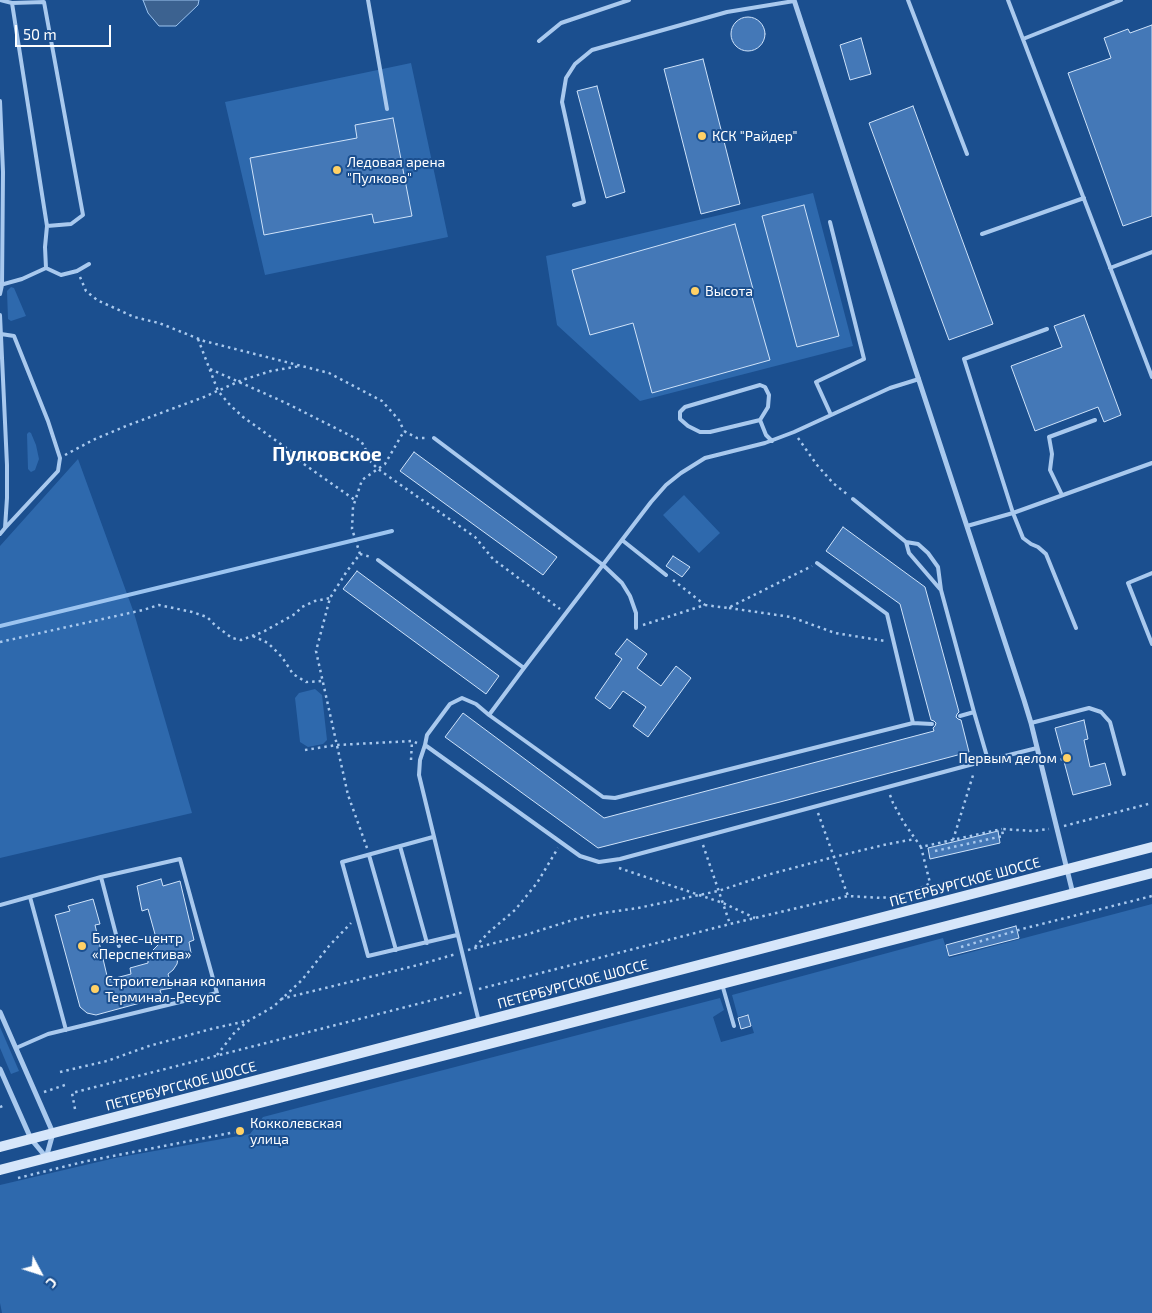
<!DOCTYPE html>
<html>
<head>
<meta charset="utf-8">
<style>
	body { margin:0 }
	#map { position:relative; width:1152px; height:1313px; overflow:hidden; background:#1b4f8f; font-family:"Exo 2",sans-serif }
	canvas { display:block }
	.north { position:absolute; left:15px; top:1248px; width:50px; height:50px; -webkit-text-stroke:4px #1b4f8f; paint-order:stroke; rotate:130deg; font-size:14px; font-weight:700; line-height:20px; text-align:center; color:#fff }
	.north::after { content:''; display:block; margin:auto; width:18px; height:22px; background:#fff; clip-path:polygon(50% 0,100% 100%,50% 72%,0 100%) }
	.scale { position:absolute; left:15px; top:25px; width:96px; height:22px; box-sizing:border-box; border:2px solid #fff; border-top:0; padding-left:6px; font-size:15px; line-height:18px; white-space:nowrap; color:#fff; -webkit-text-stroke:4px #1b4f8f; paint-order:stroke }
</style>
</head>
<body>
<div id="map">
<canvas width="1152" height="1313"></canvas>
<div class="north">С</div>
<div class="scale">50 m</div>
</div>
<script>
const g = document.querySelector('canvas').getContext('2d');
g.lineJoin = 'round';
function fill(path, color) {
  g.fillStyle = color;
  g.fill(path, 'evenodd');
}
function toPath(rows) {
  const path = new Path2D();
  for (const r of rows) {
    if (r.length === 3) {
      path.moveTo(r[0] + r[2], r[1]);
      path.arc(r[0], r[1], r[2], 0, 2 * Math.PI);
      continue;
    }
    path.moveTo(r[0], r[1]);
    for (let i = 2; i < r.length; i += 2) path.lineTo(r[i], r[i + 1]);
  }
  return path;
}
function strokePath(path, color, width, dash) {
  g.strokeStyle = color;
  g.lineWidth = width;
  g.lineCap = dash ? 'butt' : 'round';
  g.setLineDash(dash || []);
  g.stroke(path);
}
function label(font, color, halo, rows, align = 'center') {
  g.font = font + ' "Exo 2",sans-serif';
  g.lineWidth = 4;
  g.setLineDash([]);
  g.textBaseline = 'middle';
  g.strokeStyle = halo;
  g.fillStyle = color;
  for (const [text, x, y, turn = 0] of rows) {
    g.save();
    g.translate(x, y);
    g.rotate((+turn || 0) * Math.PI / 180);
    g.textAlign = isNaN(turn) ? turn : align;
    if (halo) g.strokeText(text, 0, 0);
    g.fillText(text, 0, 0);
    g.restore();
  }
}
const green = toPath([
	[411,63,448,237,265,275,225,102],
	[813,193,853,346,640,401,557,325,546,256],
	[11,287,14,288,26,316,11,321,8,319,7,291],
	[29,432,31,433,36,445,39,459,35,470,31,472,28,469,27,434],
	[78,459,134,613,192,813,0,858,0,546],
	[684,495,720,533,699,553,663,515],
	[315,689,322,695,327,740,323,744,308,747,300,742,295,698,299,693],
	[1152,904,1152,1313,2,1313,0,1303,0,1185,115,1158,250,1134,263,1117,720,998,724,1010,713,1017,721,1042,754,1033,748,1014,738,1017,732,995,943,938,949,958],
	[0,1027,19,1071,11,1074,0,1048]
]);
const water = toPath([
	[143,0,199,0,198,5,176,26,159,26,148,13,143,0]
]);
const stream = toPath([
	[0,626,392,531]
]);
const building = toPath([
	[748,34,17],
	[1152,25,1152,216,1123,226,1068,73,1111,58,1104,38,1128,29,1130,33,1152,25],
	[861,38,871,74,850,80,840,45,861,38],
	[703,59,740,204,701,214,664,69,703,59],
	[597,86,625,192,606,198,577,91,597,86],
	[913,106,993,324,949,340,869,123,913,106],
	[393,118,412,216,374,223,372,214,264,235,250,158,357,138,355,125,393,118],
	[804,205,839,336,797,347,762,216,804,205],
	[735,224,753,289,750,290,770,360,652,393,633,323,590,335,572,270,735,224],
	[1084,315,1121,415,1104,422,1098,407,1035,431,1011,366,1062,347,1054,326,1084,315],
	[414,452,557,557,543,575,400,471,414,452],
	[843,527,925,587,959,712,957,714,956,717,958,719,961,720,969,752,780,802,598,848,445,737,463,713,604,818,934,731,933,728,935,726,936,723,934,721,931,720,900,604,826,551,843,527],
	[673,556,690,567,682,577,666,566,673,556],
	[357,571,499,676,486,694,343,589,357,571],
	[627,639,647,654,637,668,661,686,676,666,691,678,648,737,633,726,646,707,623,691,610,709,595,698,622,659,615,654,627,639],
	[1084,720,1088,739,1084,740,1090,767,1105,763,1111,785,1073,795,1055,728,1084,720],
	[998,831,1000,843,930,859,928,848,998,831],
	[161,879,163,886,180,881,194,940,189,942,191,953,178,958,177,964,173,970,168,974,172,988,160,990,162,997,96,1015,87,1013,80,1007,55,915,70,911,68,906,93,899,100,924,95,925,108,980,131,974,130,968,148,963,148,955,158,945,148,909,142,911,137,886,161,879],
	[1016,926,1019,938,949,956,946,945,1016,926],
	[748,1015,751,1026,741,1029,738,1018,748,1015]
]);
const path = toPath([
	[80,277,86,291,97,300,134,317,159,323,204,341,329,373,382,401,399,420,404,431],
	[198,339,218,391,230,405,243,417,292,452,301,462,355,500],
	[210,369,286,403,361,441,365,448,371,462,378,469,475,537,493,559,560,609],
	[798,438,817,465,833,483,848,495],
	[65,455,93,440,126,426,204,397,242,380,271,371,300,366],
	[360,554,371,557],
	[673,580,705,605],
	[729,608,791,617,835,633,885,641],
	[643,625,705,605,728,608,812,566],
	[253,636,268,643,282,657,293,674,306,682,323,681],
	[0,642,143,610,159,605,192,612,207,617,216,626,232,638,241,640,263,632,295,614,302,607,315,601,330,598],
	[305,750,337,745,412,741,417,743],
	[411,760,412,741],
	[1048,763,1063,759],
	[890,795,893,803,904,823,921,847],
	[818,813,848,896],
	[1064,826,1152,803],
	[953,840,974,772],
	[703,845,730,924],
	[367,848,348,795,316,651,330,598,347,571,360,554,352,529,353,507,362,480,385,464,404,431,417,438,426,438],
	[935,851,1003,836,1002,829,1033,831,1049,829],
	[619,868,723,903,755,918],
	[475,947,489,932,515,910,537,883,558,848],
	[961,947,1022,929,1152,896],
	[468,950,525,935,576,919,603,913,638,908,718,891,767,875,834,857,888,844,915,839],
	[479,989,730,924,848,896,882,898,916,891,930,883,921,847,1002,829],
	[281,999,418,965,456,954],
	[217,1055,235,1032,248,1021,273,1007,302,980,329,946,351,923],
	[60,1072,107,1061,149,1046,211,1029,246,1021],
	[44,1092,65,1085],
	[0,1107,5,1105],
	[75,1109,72,1093,464,992],
	[18,1178,87,1161,240,1131]
]);
const service = toPath([
	[0,0,12,3,47,226,45,247,46,268,22,279,0,285],
	[368,0,387,109],
	[908,0,967,154],
	[1008,0,1152,377],
	[12,3,44,2,83,215,71,224,47,226],
	[1023,39,1121,0],
	[539,41,561,23,629,0],
	[0,101,3,172,2,285,0,294],
	[574,205,584,202,562,102,566,78,575,64,592,50,727,12,794,1],
	[830,222,864,359,816,382,831,415],
	[982,234,1084,198],
	[46,268,61,275,77,271,89,264],
	[1110,268,1152,252],
	[0,315,7,465,7,498,5,528,0,534],
	[1047,329,964,359,1013,513,1023,538,1031,544,1038,547,1046,554,1076,628],
	[1,334,14,336,48,421,60,458,58,471,5,528],
	[760,420,710,432,700,432,688,426,680,419,680,412,685,407,760,385,765,387,769,395,768,407,760,420,766,435,772,441],
	[434,438,603,565,622,583,630,596,636,613,636,628],
	[1062,495,1050,470,1052,454,1049,437,1095,420],
	[853,499,906,542,909,553,940,589],
	[967,526,1013,513,1152,463],
	[622,540,666,575],
	[906,542,918,544,928,553,938,567,941,590,974,712,988,760],
	[378,560,524,668],
	[1152,573,1128,583,1152,644],
	[489,715,524,668,651,502,666,485,681,473,705,458,765,443,794,432,890,388,919,379],
	[960,716,974,712],
	[913,723,932,724],
	[1031,723,1089,708,1101,712,1110,722,1124,774],
	[425,745,580,856,599,862,620,859,977,763,1037,748],
	[433,837,342,862,368,956,457,935],
	[400,846,427,943],
	[369,855,396,950],
	[101,877,119,946],
	[30,897,66,1030],
	[0,905,101,877,180,859,217,993,48,1034,16,1048],
	[722,984,734,1026],
	[479,1022,419,775,420,760,425,745,427,735,450,704,462,698,476,704,489,715,603,797,615,798,913,723,887,614,817,563]
]);
const minor = toPath([
	[794,0,1024,700,1031,723,1073,894],
	[0,1012,53,1133,46,1158],
	[0,1069,31,1139,46,1157]
]);
const secondary = toPath([
	[0,1147,1152,847],
	[0,1170,1152,873]
]);
const markers = [
	[702,136,5,"#ffd166"],
	[337,170,5,"#ffd166"],
	[695,291,5,"#ffd166"],
	[1067,758,5,"#ffd166"],
	[82,946,5,"#ffd166"],
	[95,989,5,"#ffd166"],
	[240,1131,5,"#ffd166"]
];
const poiNames = [
	["КСК \"Райдер\"",712,136],
	["Ледовая арена",347,162],
	["\"Пулково\"",347,178],
	["Высота",705,291],
	["Первым делом",1057,758,"right"],
	["Бизнес-центр",92,938],
	["«Перспектива»",92,954],
	["Строительная компания",105,981],
	["Терминал-Ресурс",105,997],
	["Кокколевская",250,1123],
	["улица",250,1139]
];
const streetNames = [
	["ПЕТЕРБУРГСКОЕ ШОССЕ",965,882,-15],
	["ПЕТЕРБУРГСКОЕ ШОССЕ",573,984,-15],
	["ПЕТЕРБУРГСКОЕ ШОССЕ",181,1086,-15]
];
const districtNames = [
	["Пулковское",327,455]
];
fill(green, '#2e69ad');
fill(water, '#3c6290');
strokePath(water, '#9cc4f0', 1);
strokePath(stream, '#9cc4f0', 4);
fill(building, '#4478b7');
strokePath(building, '#cfe3fa', 1);
strokePath(path, '#a9c9ee', 2.5, [2.5, 4]);
strokePath(service, '#a9c9ee', 4);
strokePath(minor, '#a9c9ee', 5);
strokePath(secondary, '#d6e6fa', 10);
for (const [x, y, r, color] of markers) {
  const dot = new Path2D();
  dot.arc(x, y, r, 0, 2 * Math.PI);
  g.fillStyle = color;
  g.fill(dot);
  strokePath(dot, '#1b4f8f', 2);
}
label('14px', '#fff', '#1b4f8f', poiNames, 'left');
label('14px', '#fff', '#1b4f8f', streetNames);
label('bold 19px', '#fff', '#1b4f8f', districtNames);
</script>
</body>
</html>
